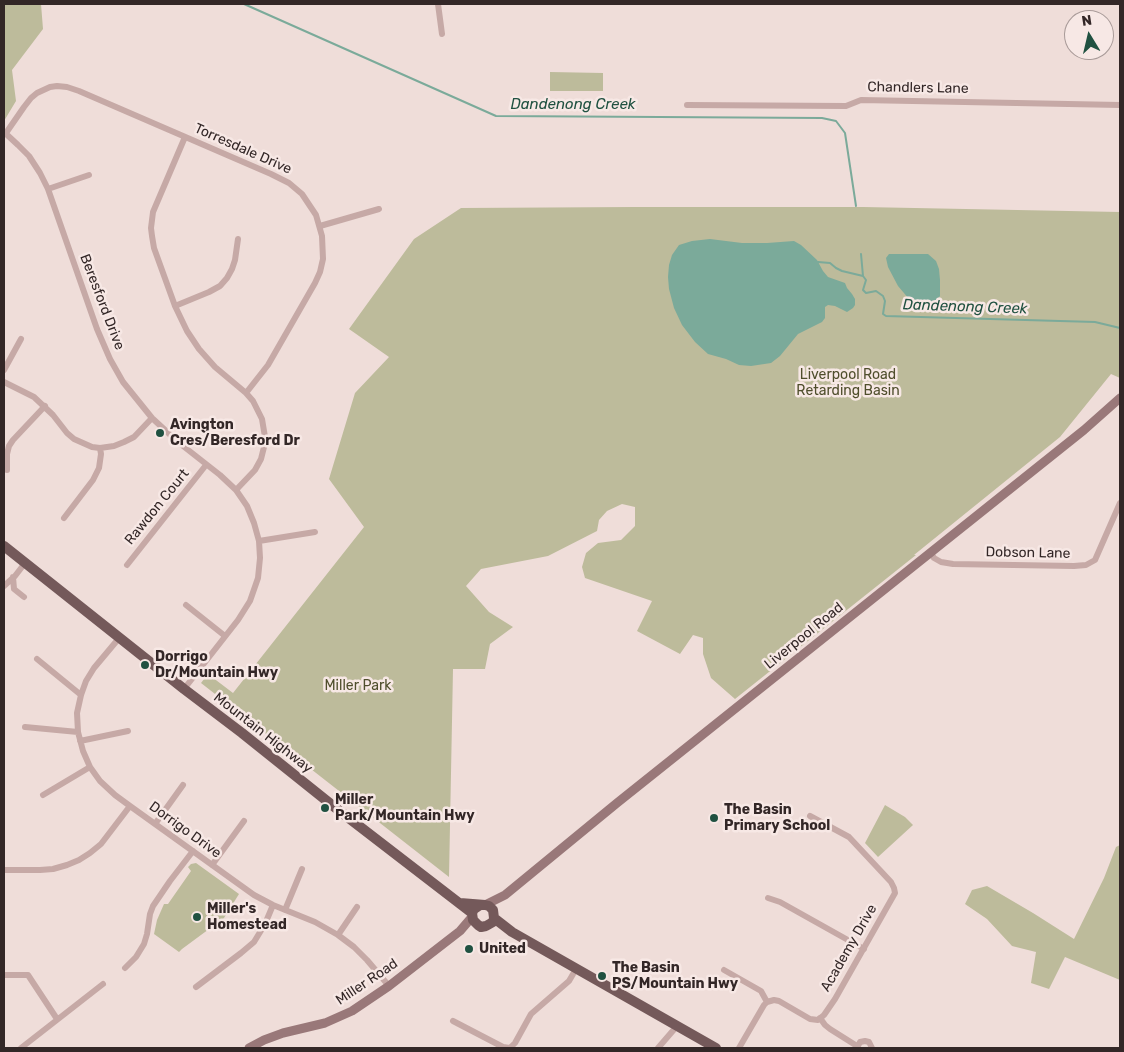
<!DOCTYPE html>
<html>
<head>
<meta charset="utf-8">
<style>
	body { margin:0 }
	#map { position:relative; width:1124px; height:1052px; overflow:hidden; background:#efddd9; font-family:Rubik,sans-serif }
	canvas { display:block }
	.frame { position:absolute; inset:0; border:5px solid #332727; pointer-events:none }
	.north { position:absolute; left:1064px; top:10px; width:50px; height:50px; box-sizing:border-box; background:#f7e8e5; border:1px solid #a99b99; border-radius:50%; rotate:351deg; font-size:14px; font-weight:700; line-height:20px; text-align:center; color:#332727 }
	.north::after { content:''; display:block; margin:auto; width:18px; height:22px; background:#205141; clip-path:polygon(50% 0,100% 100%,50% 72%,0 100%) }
</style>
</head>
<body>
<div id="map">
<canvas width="1124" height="1052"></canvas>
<div class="frame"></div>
<div class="north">N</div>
</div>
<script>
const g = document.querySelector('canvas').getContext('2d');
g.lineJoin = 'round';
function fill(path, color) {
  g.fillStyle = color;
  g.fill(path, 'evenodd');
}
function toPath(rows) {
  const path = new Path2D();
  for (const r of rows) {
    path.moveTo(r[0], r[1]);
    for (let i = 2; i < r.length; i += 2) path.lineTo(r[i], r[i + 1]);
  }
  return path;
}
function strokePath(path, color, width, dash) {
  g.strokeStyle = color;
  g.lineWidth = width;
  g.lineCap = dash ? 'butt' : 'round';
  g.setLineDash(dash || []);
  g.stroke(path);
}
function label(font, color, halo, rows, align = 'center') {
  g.font = font + ' Rubik,sans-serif';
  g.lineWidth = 5;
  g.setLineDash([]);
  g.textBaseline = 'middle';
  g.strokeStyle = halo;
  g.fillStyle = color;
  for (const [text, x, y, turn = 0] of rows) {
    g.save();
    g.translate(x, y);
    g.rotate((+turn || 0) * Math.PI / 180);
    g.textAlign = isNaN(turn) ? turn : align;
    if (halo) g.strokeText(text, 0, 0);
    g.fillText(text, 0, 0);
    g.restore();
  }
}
const green = toPath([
	[4,4,41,4,43,29,12,70,16,101,4,121],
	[550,72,603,73,603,91,550,91],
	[633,207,863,207,1120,212,1120,378,1111,374,1060,437,914,555,916,555,735,699,711,678,703,654,703,638,693,635,680,654,637,631,652,601,585,578,582,567,586,553,598,543,621,540,635,526,635,507,622,504,607,511,599,520,597,531,548,556,481,569,466,586,489,612,513,627,490,644,485,669,453,669,449,877,201,683,208,674,233,693,364,527,329,479,355,393,389,357,349,329,414,239,461,208],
	[885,805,905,817,913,825,878,857,865,843],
	[1120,845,1120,980,1065,957,1049,989,1031,983,1036,952,1012,946,987,919,965,904,972,890,987,886,1033,913,1074,939,1104,878,1116,847],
	[196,863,239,894,224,918,182,949,179,952,154,934,157,920,164,904,168,904,191,871,188,867,191,864]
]);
const water = toPath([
	[710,239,742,243,767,243,794,241,801,245,817,260,823,271,828,277,845,283,847,288,852,294,855,299,855,305,853,308,847,312,835,306,828,305,825,307,825,318,822,322,798,334,780,356,771,363,751,366,739,365,726,359,708,354,695,342,682,325,674,308,669,289,668,277,669,265,672,255,679,245,692,241],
	[889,254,928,254,936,261,939,269,940,280,940,296,934,303,926,308,915,306,898,286,888,267,886,258]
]);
const stream = toPath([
	[244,4,496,116,822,118,836,121,845,133,856,206],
	[861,254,863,276,866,280,863,290,866,293,876,291,883,296,885,301,883,314,886,316,1095,322,1120,328],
	[818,262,830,263,836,268,842,271,863,276]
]);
const street = toPath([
	[438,4,442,34],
	[687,105,846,106,861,100,1120,105],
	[4,132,18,145,29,156,40,173,48,189,97,329,110,359,123,382,152,418,178,442,220,475,236,490,247,506,254,523,259,541,260,558,258,578,250,601,238,620,184,689],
	[6,133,24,107,31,98,37,93,50,87,57,86,67,87,79,91,271,174,289,183,302,194,316,215,322,236,323,259,320,272,315,283,268,365,246,393],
	[185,137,153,212,151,228,152,236,154,248,175,306,187,331,199,349,215,367,246,393,253,401,262,419,265,437,264,447,261,459,255,470,236,490],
	[48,189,89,175],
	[320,226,379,209],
	[175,306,209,292,220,286,227,278,232,269,235,260,238,239],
	[4,370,21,339],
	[4,382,34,397,53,415,67,433,74,439,92,447,100,448,114,446,124,442,134,437,152,418],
	[7,470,7,454,9,446,13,440,45,406],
	[64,518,93,480,99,468,101,454,100,448],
	[259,541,315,532],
	[930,552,934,558,941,562,953,564,1074,566,1086,565,1095,560,1120,503],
	[127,565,206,465],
	[13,577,14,589,24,597],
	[4,586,15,576,25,563],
	[186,605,225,636],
	[120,637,94,668,86,681,81,695,77,713,78,732,83,751,90,767,100,781,115,795,130,806,254,895,273,905,315,922,338,935,354,947,367,960,389,986],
	[37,659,81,695],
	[25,727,78,732],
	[80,741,128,731],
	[43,795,90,767],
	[155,824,183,785],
	[212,865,244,821],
	[4,870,40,870,53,869,67,865,79,860,90,853,101,844,130,806],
	[768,898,780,902,864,949],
	[285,910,302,869],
	[338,935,357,907],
	[125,968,136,957,144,944,147,934,150,914,153,906,170,881,193,851],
	[724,970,761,991,767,1002],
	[4,975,28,975,57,1019],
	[196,987,241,953,254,942,265,924,273,905],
	[820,1018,825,1025,830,1029,857,1046],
	[453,1021,503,1047,510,1048,515,1043,531,1014,569,981,576,969],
	[21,1048,103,984],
	[658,1048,677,1026],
	[739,1048,764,1005,767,1002,774,1000,779,1001,810,1019,818,1020,824,1015,835,999,895,893,894,888,891,882,849,837,810,816],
	[857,1048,860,1042,865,1041,869,1042,872,1048]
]);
const secondary = toPath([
	[485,905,505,895,617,803,1084,430,1120,398],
	[249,1048,264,1040,283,1033,325,1023,352,1011,389,986,460,931,472,917]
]);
const primary = toPath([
	[4,546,184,689,242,733,337,809,472,913],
	[460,903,485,905,489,906,493,910,494,918,493,922,486,926,481,927,478,925,473,920,472,913,474,909,480,905],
	[494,918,512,932,716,1048]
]);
const markers = [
	[160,433,5,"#205141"],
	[145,665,5,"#205141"],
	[325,808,5,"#205141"],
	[714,818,5,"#205141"],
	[197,917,5,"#205141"],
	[469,949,5,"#205141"],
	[602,976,5,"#205141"]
];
const streetNames = [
	["Chandlers Lane",918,88,1],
	["Torresdale Drive",243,149,24],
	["Beresford Drive",102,302,69],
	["Rawdon Court",157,507,-51],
	["Dobson Lane",1028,553,1],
	["Liverpool Road",804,636,-39],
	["Mountain Highway",263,733,38],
	["Dorrigo Drive",185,830,36],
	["Academy Drive",849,948,-60],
	["Miller Road",367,982,-34]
];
const parkNames = [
	["Liverpool Road",848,375],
	["Retarding Basin",848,391],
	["Miller Park",358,686]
];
const poiNames = [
	["Avington",170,425],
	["Cres/Beresford Dr",170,441],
	["Dorrigo",155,657],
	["Dr/Mountain Hwy",155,673],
	["Miller",335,800],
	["Park/Mountain Hwy",335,816],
	["The Basin",724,810],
	["Primary School",724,826],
	["Miller's",207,909],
	["Homestead",207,925],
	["United",479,949],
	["The Basin",612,968],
	["PS/Mountain Hwy",612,984]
];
const waterNames = [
	["Dandenong Creek",573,105],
	["Dandenong Creek",965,307,2]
];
fill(green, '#bdbb9b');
fill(water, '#7baa9a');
strokePath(stream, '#7baa9a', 2);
strokePath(street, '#c6a9a6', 6);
strokePath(secondary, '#997879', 9);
strokePath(primary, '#74595a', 10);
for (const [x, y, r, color] of markers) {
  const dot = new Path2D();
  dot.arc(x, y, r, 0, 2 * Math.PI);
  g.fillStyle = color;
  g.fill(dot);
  strokePath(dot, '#f7e8e5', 2);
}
label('14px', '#332727', '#f7e8e5', streetNames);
label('14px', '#4f4e2c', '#f7e8e5', parkNames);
label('bold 14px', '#332727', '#f7e8e5', poiNames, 'left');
label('italic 15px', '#205141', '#f7e8e5', waterNames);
</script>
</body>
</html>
